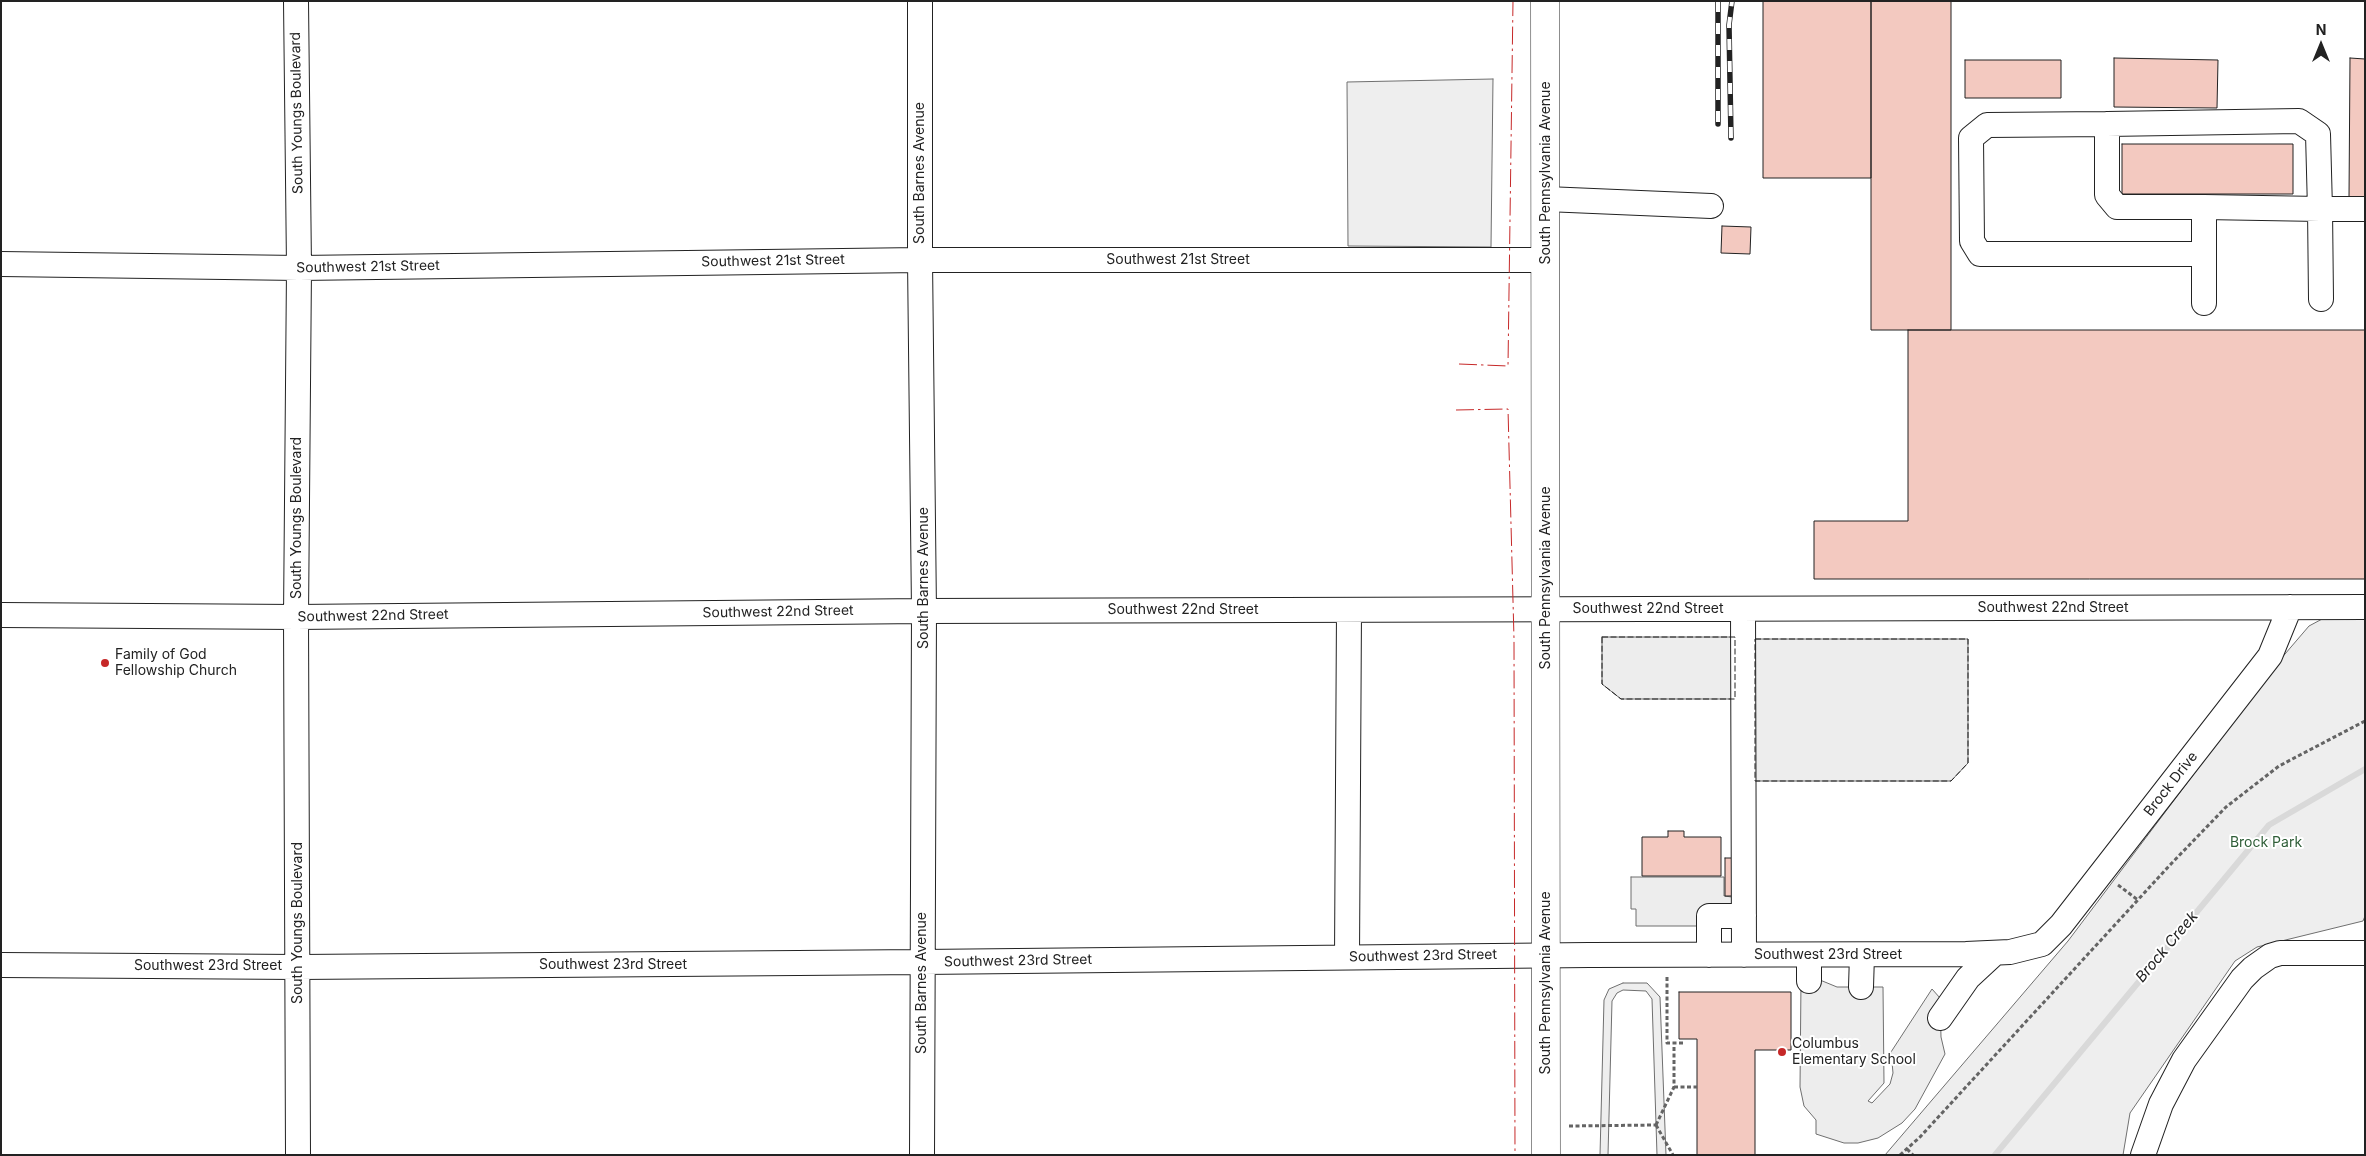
<!DOCTYPE html>
<html>
<head>
<meta charset="utf-8">
<style>
	body { margin:0 }
	#map { position:relative; width:2366px; height:1156px; overflow:hidden; background:#fff; font-family:Inter,sans-serif }
	canvas { display:block }
	.frame { position:absolute; inset:0; border:2px solid #222; pointer-events:none }
	.north { position:absolute; left:2296px; top:20px; width:50px; height:50px; -webkit-text-stroke:4px #fff; paint-order:stroke; rotate:0deg; font-size:14px; font-weight:700; line-height:20px; text-align:center; color:#222 }
	.north::after { content:''; display:block; margin:auto; width:18px; height:22px; background:#222; clip-path:polygon(50% 0,100% 100%,50% 72%,0 100%) }
</style>
</head>
<body>
<div id="map">
<canvas width="2366" height="1156"></canvas>
<div class="frame"></div>
<div class="north">N</div>
</div>
<script>
const g = document.querySelector('canvas').getContext('2d');
g.lineJoin = 'round';
function fill(path, color) {
  g.fillStyle = color;
  g.fill(path, 'evenodd');
}
function toPath(rows) {
  const path = new Path2D();
  for (const r of rows) {
    path.moveTo(r[0], r[1]);
    for (let i = 2; i < r.length; i += 2) path.lineTo(r[i], r[i + 1]);
  }
  return path;
}
function strokePath(path, color, width, dash) {
  g.strokeStyle = color;
  g.lineWidth = width;
  g.lineCap = dash ? 'butt' : 'round';
  g.setLineDash(dash || []);
  g.stroke(path);
}
function label(font, color, halo, rows, align = 'center') {
  g.font = font + ' Inter,sans-serif';
  g.lineWidth = 4;
  g.setLineDash([]);
  g.textBaseline = 'middle';
  g.strokeStyle = halo;
  g.fillStyle = color;
  for (const [text, x, y, turn = 0] of rows) {
    g.save();
    g.translate(x, y);
    g.rotate((+turn || 0) * Math.PI / 180);
    g.textAlign = isNaN(turn) ? turn : align;
    if (halo) g.strokeText(text, 0, 0);
    g.fillText(text, 0, 0);
    g.restore();
  }
}
const green = toPath([
	[1493,79,1491,247,1348,246,1347,82,1493,79],
	[2365,617,2365,916,2363,921,2257,947,2235,961,2130,1113,2123,1155,1885,1155,2068,941,2279,661,2309,626,2324,618,2365,617],
	[1623,983,1647,983,1660,997,1666,1155,1657,1155,1652,999,1646,991,1623,990,1617,993,1612,1001,1608,1155,1600,1155,1604,1000,1609,989,1623,983]
]);
const parking = toPath([
	[1602,637,1735,637,1735,699,1621,699,1602,684,1602,637],
	[1755,639,1968,639,1968,763,1951,781,1755,781,1755,639],
	[1631,877,1724,877,1724,896,1732,897,1732,926,1636,926,1636,909,1631,909,1631,877],
	[1820,980,1837,987,1883,987,1884,1083,1868,1101,1872,1103,1890,1084,1893,1073,1891,1052,1932,989,1940,998,1941,1037,1945,1054,1915,1109,1902,1123,1878,1138,1858,1143,1844,1143,1816,1134,1816,1120,1804,1106,1800,1087,1801,981,1820,980]
]);
const stream = toPath([
	[1995,1155,2269,825,2365,769]
]);
const building = toPath([
	[1763,1,1871,1,1871,178,1763,178,1763,1],
	[1871,1,1951,1,1951,330,1871,330,1871,1],
	[2114,58,2218,60,2217,108,2114,107,2114,58],
	[2350,58,2365,59,2365,198,2349,197,2350,58],
	[1965,60,2061,60,2061,98,1965,98,1965,60],
	[2122,144,2293,144,2293,194,2122,194,2122,144],
	[1722,226,1751,227,1750,254,1721,253,1722,226],
	[1908,330,2365,330,2365,579,1814,579,1814,521,1908,521,1908,330],
	[1668,831,1684,831,1684,837,1721,837,1721,876,1642,876,1642,837,1668,837,1668,831],
	[1725,858,1733,858,1733,896,1725,896,1725,858],
	[1679,992,1791,992,1791,1050,1755,1050,1755,1155,1697,1155,1697,1039,1679,1039,1679,992]
]);
const path = toPath([
	[2118,885,2138,900],
	[1667,977,1667,1043,1685,1043],
	[1674,1087,1697,1087],
	[1656,1125,1674,1087,1674,1043],
	[1656,1125,1673,1155],
	[1569,1126,1656,1125],
	[1907,1149,1913,1155],
	[1900,1155,1920,1137,2169,866,2226,807,2279,766,2365,721]
]);
const minor = toPath([
	[296,1,299,268,296,617,298,1155],
	[920,1,920,260,924,611,922,1155],
	[2107,124,1987,125,1971,138,1972,241,1980,254,2204,254,2204,207],
	[1546,199,1711,206],
	[2204,254,2204,303],
	[1,264,299,268,920,260,1546,260],
	[2321,299,2320,209,2318,134,2299,121,2107,124,2107,195,2117,207,2204,207,2320,209,2365,209],
	[1743,609,1744,955],
	[1,615,296,617,924,611,2365,607],
	[1709,955,1709,916,1744,916],
	[1347,957,1349,610],
	[1,965,299,967,922,962,1589,955,1966,954,2010,952,2042,944,2061,925,2270,656,2290,607],
	[1809,981,1809,955],
	[1861,987,1862,955],
	[1940,1018,1968,978,1995,953],
	[2143,1155,2161,1104,2184,1060,2242,979,2253,968,2270,956,2280,953,2365,953]
]);
const major = toPath([
	[1545,1,1546,1155]
]);
const rail = toPath([
	[1718,1,1718,124],
	[1731,138,1729,25,1732,1]
]);
const fence = toPath([
	[1602,637,1735,637,1735,699,1621,699,1602,684,1602,637],
	[1755,639,1968,639,1968,763,1951,781,1755,781,1755,639]
]);
const power = toPath([
	[1459,364,1508,366,1513,1],
	[1456,410,1508,409,1514,639,1515,1155]
]);
const markers = [
	[105,663,5,"#c62828"],
	[1782,1052,5,"#c62828"]
];
const streetNames = [
	["South Youngs Boulevard",297,113,-91],
	["South Barnes Avenue",920,173,-90],
	["South Pennsylvania Avenue",1546,173,-90],
	["Southwest 21st Street",1178,260],
	["Southwest 21st Street",773,261,-1],
	["Southwest 21st Street",368,267,-1],
	["South Youngs Boulevard",297,518,-90],
	["South Barnes Avenue",924,578,-90],
	["South Pennsylvania Avenue",1546,578,-90],
	["Southwest 22nd Street",2053,608],
	["Southwest 22nd Street",1648,609],
	["Southwest 22nd Street",1183,610],
	["Southwest 22nd Street",778,612,-1],
	["Southwest 22nd Street",373,616,-1],
	["Brock Drive",2171,784,-52],
	["South Youngs Boulevard",298,923,-90],
	["Southwest 23rd Street",1828,955],
	["Southwest 23rd Street",1423,956,-1],
	["Southwest 23rd Street",1018,961,-1],
	["Southwest 23rd Street",613,965],
	["Southwest 23rd Street",208,966],
	["South Barnes Avenue",922,983,-90],
	["South Pennsylvania Avenue",1546,983,-90]
];
const poiNames = [
	["Family of God",115,655],
	["Fellowship Church",115,671],
	["Columbus",1792,1044],
	["Elementary School",1792,1060]
];
const parkNames = [
	["Brock Park",2266,843]
];
const waterNames = [
	["Brock Creek",2167,947,-50]
];
fill(green, '#eee');
strokePath(green, '#6f6f6f', 1);
fill(parking, '#ededed');
strokePath(parking, '#6f6f6f', 1);
strokePath(stream, '#d9d9d9', 6);
fill(building, '#f3c9c0');
strokePath(building, '#222', 1);
strokePath(minor, '#222', 26);
strokePath(major, '#222', 29);
strokePath(path, '#646464', 3, [4, 2.5]);
strokePath(minor, '#fff', 24);
strokePath(major, '#fff', 28);
strokePath(rail, '#222', 5.5);
strokePath(rail, '#fff', 4, [11]);
strokePath(fence, '#222', 1, [6, 2.5]);
strokePath(power, '#c62828', 1, [18, 4, 2.5, 4]);
for (const [x, y, r, color] of markers) {
  const dot = new Path2D();
  dot.arc(x, y, r, 0, 2 * Math.PI);
  g.fillStyle = color;
  g.fill(dot);
  strokePath(dot, '#fff', 2);
}
label('14px', '#222', '#fff', streetNames);
label('14px', '#222', '#fff', poiNames, 'left');
label('14px', '#2f5e38', '#fff', parkNames);
label('italic 15px', '#222', '#fff', waterNames);
</script>
</body>
</html>
